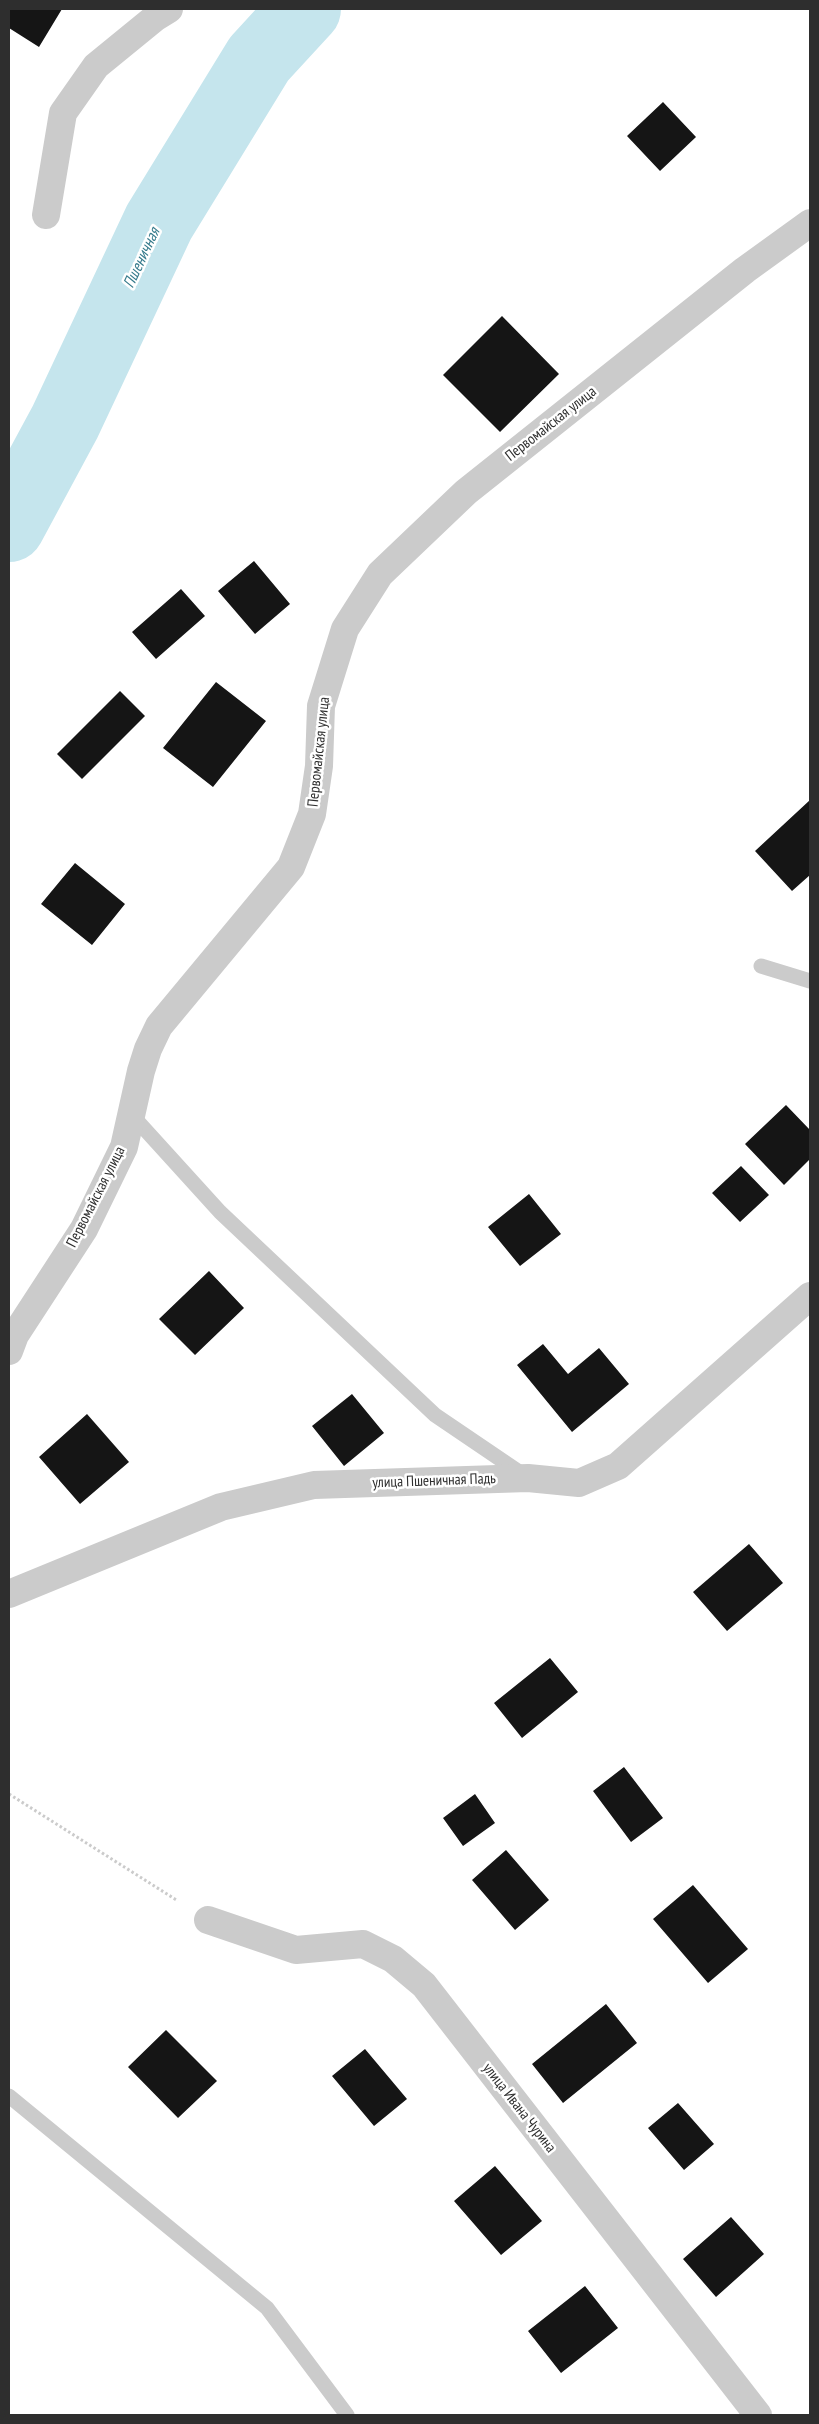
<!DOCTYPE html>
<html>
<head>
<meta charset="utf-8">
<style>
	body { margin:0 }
	#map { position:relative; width:819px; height:2424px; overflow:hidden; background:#fff; font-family:"PT Sans Narrow",sans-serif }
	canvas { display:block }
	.frame { position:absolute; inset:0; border:10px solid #2e2e2e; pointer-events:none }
</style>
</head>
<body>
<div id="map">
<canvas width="819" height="2424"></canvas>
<div class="frame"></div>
</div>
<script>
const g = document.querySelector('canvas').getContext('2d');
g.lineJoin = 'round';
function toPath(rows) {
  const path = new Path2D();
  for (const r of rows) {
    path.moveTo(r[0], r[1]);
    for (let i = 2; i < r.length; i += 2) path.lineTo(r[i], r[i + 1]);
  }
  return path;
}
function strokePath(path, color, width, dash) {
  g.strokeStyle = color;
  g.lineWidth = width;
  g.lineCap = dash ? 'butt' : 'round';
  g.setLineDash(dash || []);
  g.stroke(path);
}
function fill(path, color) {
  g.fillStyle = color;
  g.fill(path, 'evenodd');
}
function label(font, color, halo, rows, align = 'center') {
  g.font = font + ' "PT Sans Narrow",sans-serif';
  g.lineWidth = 5;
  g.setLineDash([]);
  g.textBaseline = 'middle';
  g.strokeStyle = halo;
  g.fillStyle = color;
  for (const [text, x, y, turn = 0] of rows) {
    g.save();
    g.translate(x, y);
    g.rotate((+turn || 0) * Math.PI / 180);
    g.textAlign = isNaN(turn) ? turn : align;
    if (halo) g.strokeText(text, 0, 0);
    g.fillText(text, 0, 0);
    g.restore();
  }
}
const river = toPath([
	[9,526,65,422,159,222,259,59,305,9]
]);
const building = toPath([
	[9,9,62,9,39,47,9,28],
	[663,102,696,137,660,171,627,136],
	[502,316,559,374,500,432,443,375],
	[254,561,290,604,255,634,218,591],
	[181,589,205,616,156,659,132,632],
	[216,682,266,721,213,787,163,748],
	[120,691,145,716,82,779,57,754],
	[810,800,810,875,792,891,755,851],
	[75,863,125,904,92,945,41,904],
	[786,1105,810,1130,810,1159,784,1185,745,1144],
	[741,1166,769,1195,740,1222,712,1193],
	[529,1194,561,1234,520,1266,488,1227],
	[209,1271,244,1308,195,1355,159,1319],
	[543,1344,568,1374,599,1348,629,1384,572,1432,517,1365],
	[352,1394,384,1433,344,1466,312,1426],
	[87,1414,129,1462,80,1504,39,1457],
	[749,1544,783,1583,727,1631,693,1592],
	[550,1658,578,1692,522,1738,494,1703],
	[624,1767,663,1818,631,1842,593,1791],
	[475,1794,495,1823,463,1846,443,1818],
	[506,1850,549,1900,515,1930,472,1880],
	[693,1885,748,1949,708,1983,653,1919],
	[606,2004,637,2043,563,2103,532,2064],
	[166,2030,217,2081,178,2118,128,2067],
	[365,2049,407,2099,374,2126,332,2076],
	[678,2103,714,2144,684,2170,648,2128],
	[495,2166,542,2221,501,2255,454,2201],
	[731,2217,764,2254,716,2297,683,2259],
	[585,2286,618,2328,561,2373,528,2331]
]);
const path = toPath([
	[9,1794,178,1901]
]);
const lane = toPath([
	[761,966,810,981],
	[131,1114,220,1212,435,1415,525,1476],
	[9,2096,267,2308,347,2415]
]);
const street = toPath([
	[46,215,63,113,96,66,156,17,169,9],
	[9,1351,15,1335,84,1229,124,1147,141,1071,148,1049,159,1026,291,867,312,814,319,766,321,706,345,629,380,574,466,492,745,270,810,223],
	[9,1594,221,1507,314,1485,528,1478,579,1483,618,1466,810,1296],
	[208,1920,296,1950,363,1944,393,1959,424,1985,758,2415]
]);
const streetNames = [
	["Первомайская улица",551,424,-38],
	["Первомайская улица",319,752,-84],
	["Первомайская улица",96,1197,-63],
	["улица Пшеничная Падь",434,1481,-2],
	["улица Ивана Чурина",519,2108,52]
];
const waterNames = [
	["Пшеничная",142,258,-65]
];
strokePath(river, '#c5e5ed', 72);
fill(building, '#151515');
strokePath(path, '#cbcbcb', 3, [2.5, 2.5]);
strokePath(lane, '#cbcbcb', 15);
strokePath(street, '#cbcbcb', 28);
label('15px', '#2e2e2e', '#fff', streetNames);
label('italic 16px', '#367b8c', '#fff', waterNames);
</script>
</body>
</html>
